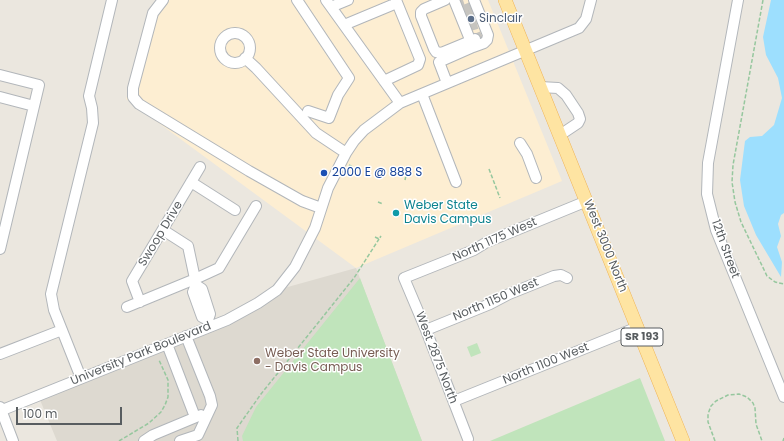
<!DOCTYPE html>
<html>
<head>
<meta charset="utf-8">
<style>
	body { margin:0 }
	#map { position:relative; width:784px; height:441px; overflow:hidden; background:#ebe7df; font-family:Poppins,sans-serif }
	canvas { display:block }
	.scale { position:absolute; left:16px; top:407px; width:106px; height:18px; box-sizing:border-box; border:2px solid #585d60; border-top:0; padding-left:5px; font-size:12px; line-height:14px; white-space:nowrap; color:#585d60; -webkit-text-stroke:3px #fff; paint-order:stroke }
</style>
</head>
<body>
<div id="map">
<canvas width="784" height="441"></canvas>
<div class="scale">100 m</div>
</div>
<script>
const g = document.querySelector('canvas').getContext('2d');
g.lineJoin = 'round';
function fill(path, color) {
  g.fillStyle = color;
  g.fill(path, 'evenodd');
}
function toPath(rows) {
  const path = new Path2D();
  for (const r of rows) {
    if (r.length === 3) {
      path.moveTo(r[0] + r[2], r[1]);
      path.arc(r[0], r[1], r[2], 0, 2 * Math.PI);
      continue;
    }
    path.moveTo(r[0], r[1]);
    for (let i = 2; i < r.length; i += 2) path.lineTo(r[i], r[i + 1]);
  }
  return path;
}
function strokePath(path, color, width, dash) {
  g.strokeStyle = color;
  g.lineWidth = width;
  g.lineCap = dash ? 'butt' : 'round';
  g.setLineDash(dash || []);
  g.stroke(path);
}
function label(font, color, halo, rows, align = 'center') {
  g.font = font + ' Poppins,sans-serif';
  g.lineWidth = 3;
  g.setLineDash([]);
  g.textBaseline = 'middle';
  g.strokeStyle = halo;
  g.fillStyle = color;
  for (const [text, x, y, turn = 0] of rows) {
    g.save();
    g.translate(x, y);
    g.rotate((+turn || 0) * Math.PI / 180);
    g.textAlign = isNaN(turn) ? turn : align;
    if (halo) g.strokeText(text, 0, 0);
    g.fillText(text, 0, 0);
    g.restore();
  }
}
const commercial = toPath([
	[163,0,488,0,562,181,356,268,126,99]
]);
const education = toPath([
	[356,268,422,441,57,441,38,395,227,320,277,290]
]);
const green = toPath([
	[360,278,422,441,243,441,242,436,256,407],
	[477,343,481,353,471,357,467,347],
	[640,378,665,441,490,441]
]);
const water = toPath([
	[771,0,784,0,784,213,781,215,778,224,781,236,777,247,782,262,781,277,756,235,744,206,740,180,745,141,750,137,762,136,774,125,782,98,778,78,766,55,763,37]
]);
const minorTunnel = toPath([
	[460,1,463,0],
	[464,10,471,7],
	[467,18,474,15],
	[470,26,477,24],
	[475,39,482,36]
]);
const path = toPath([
	[763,0,733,165,732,182,735,202,741,222,767,276,775,282,784,284],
	[349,165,356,169],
	[489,169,500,198],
	[405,180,407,171],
	[378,202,383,204],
	[375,237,379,239,381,236],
	[119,441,149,423,161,412,165,405,168,397,168,380,159,360],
	[238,441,237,428,261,394,354,278,379,239],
	[715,441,708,422,708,414,711,406,716,401,728,395,739,394,747,397,753,403,755,408,756,424,762,441],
	[783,441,784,438]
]);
const minor = toPath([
	[163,0,153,13,133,88,133,97,139,104,249,171,302,201,321,208],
	[297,0,349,78,338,95,329,118,308,111],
	[326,0,400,103],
	[445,0,424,9,421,12,421,16,434,49,436,52,441,53,475,39],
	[738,0,708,163,707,194,716,230,784,397],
	[331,7,348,0],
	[344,25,397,3],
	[235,48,15],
	[473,47,484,43,487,40,488,35,474,0],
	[245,58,256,68,316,133,346,153],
	[0,75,39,85,0,249],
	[384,81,418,65,420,59,396,0],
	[447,83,439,62,473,47,454,0],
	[540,87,558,88,566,95,578,113,580,119,578,123,560,135],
	[422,94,456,182],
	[0,97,34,106],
	[520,143,527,154,536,178],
	[191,182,235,210],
	[196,285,193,292,202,317,208,320,210,326],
	[140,302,132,281,200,167],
	[127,307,195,279,188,246,163,230],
	[208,320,210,314,202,289,196,285,195,279,219,268,256,206],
	[426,330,490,304,509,294,554,276,561,275,567,278],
	[167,344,195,417],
	[0,354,62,330],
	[81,378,54,310,51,294,93,123,92,108,89,96,112,0],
	[454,401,638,327],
	[0,407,13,441],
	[0,411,227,320,258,303,277,290,295,267,315,228,328,188,346,153,354,141,364,130,400,103,579,28,586,19,591,0],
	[468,439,426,330,404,278,474,250,487,242,587,201],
	[144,441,153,435,201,415],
	[180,441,198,435,212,405,210,396,186,336]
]);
const major = toPath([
	[505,0,683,441]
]);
const markers = [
	[471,19,4,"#5c6f8a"],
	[324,173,4,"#1a4fb4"],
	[396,213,4,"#0f9aa8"],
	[257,361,4,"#8d6e63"]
];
const shields = [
	[642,337,42]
];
const shieldNames = [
	["SR 193",642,337]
];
const serviceNames = [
	["Sinclair",479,19]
];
const transitNames = [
	["2000 E @ 888 S",332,173]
];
const cultureNames = [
	["Weber State",404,206],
	["Davis Campus",404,220]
];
const streetNames = [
	["Swoop Drive",161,234,-59],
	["North 1175 West",495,240,-24],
	["West 3000 North",605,246,68],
	["12th Street",725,249,70],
	["North 1150 West",496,300,-23],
	["University Park Boulevard",141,354,-22],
	["West 2875 North",436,358,69],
	["North 1100 West",546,364,-22]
];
const educationNames = [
	["Weber State University",265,354],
	["- Davis Campus",265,368]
];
fill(commercial, '#fdeed2');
fill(education, '#ddd9d0');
fill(green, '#c0e4bb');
fill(water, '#9ddffe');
strokePath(minorTunnel, '#c6c4bf', 10, [10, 5]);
strokePath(minor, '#b2b6ba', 12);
strokePath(major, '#efb254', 14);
strokePath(path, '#96c79e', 1.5, [4, 2]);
strokePath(minor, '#fff', 10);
strokePath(major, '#fee4a2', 13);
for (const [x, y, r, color] of markers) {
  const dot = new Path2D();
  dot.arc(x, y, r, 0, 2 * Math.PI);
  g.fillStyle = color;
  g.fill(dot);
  strokePath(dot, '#fff', 1.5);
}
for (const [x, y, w] of shields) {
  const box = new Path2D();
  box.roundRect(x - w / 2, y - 9, w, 18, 3);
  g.fillStyle = '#fff';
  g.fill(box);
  strokePath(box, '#585d60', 1);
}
label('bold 11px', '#585d60', null, shieldNames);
label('12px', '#4e5e75', '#fff', serviceNames, 'left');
label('12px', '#164399', '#fff', transitNames, 'left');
label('12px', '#0d838f', '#fff', cultureNames, 'left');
label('12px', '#585d60', '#fff', streetNames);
label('12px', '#785e54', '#fff', educationNames, 'left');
</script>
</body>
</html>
